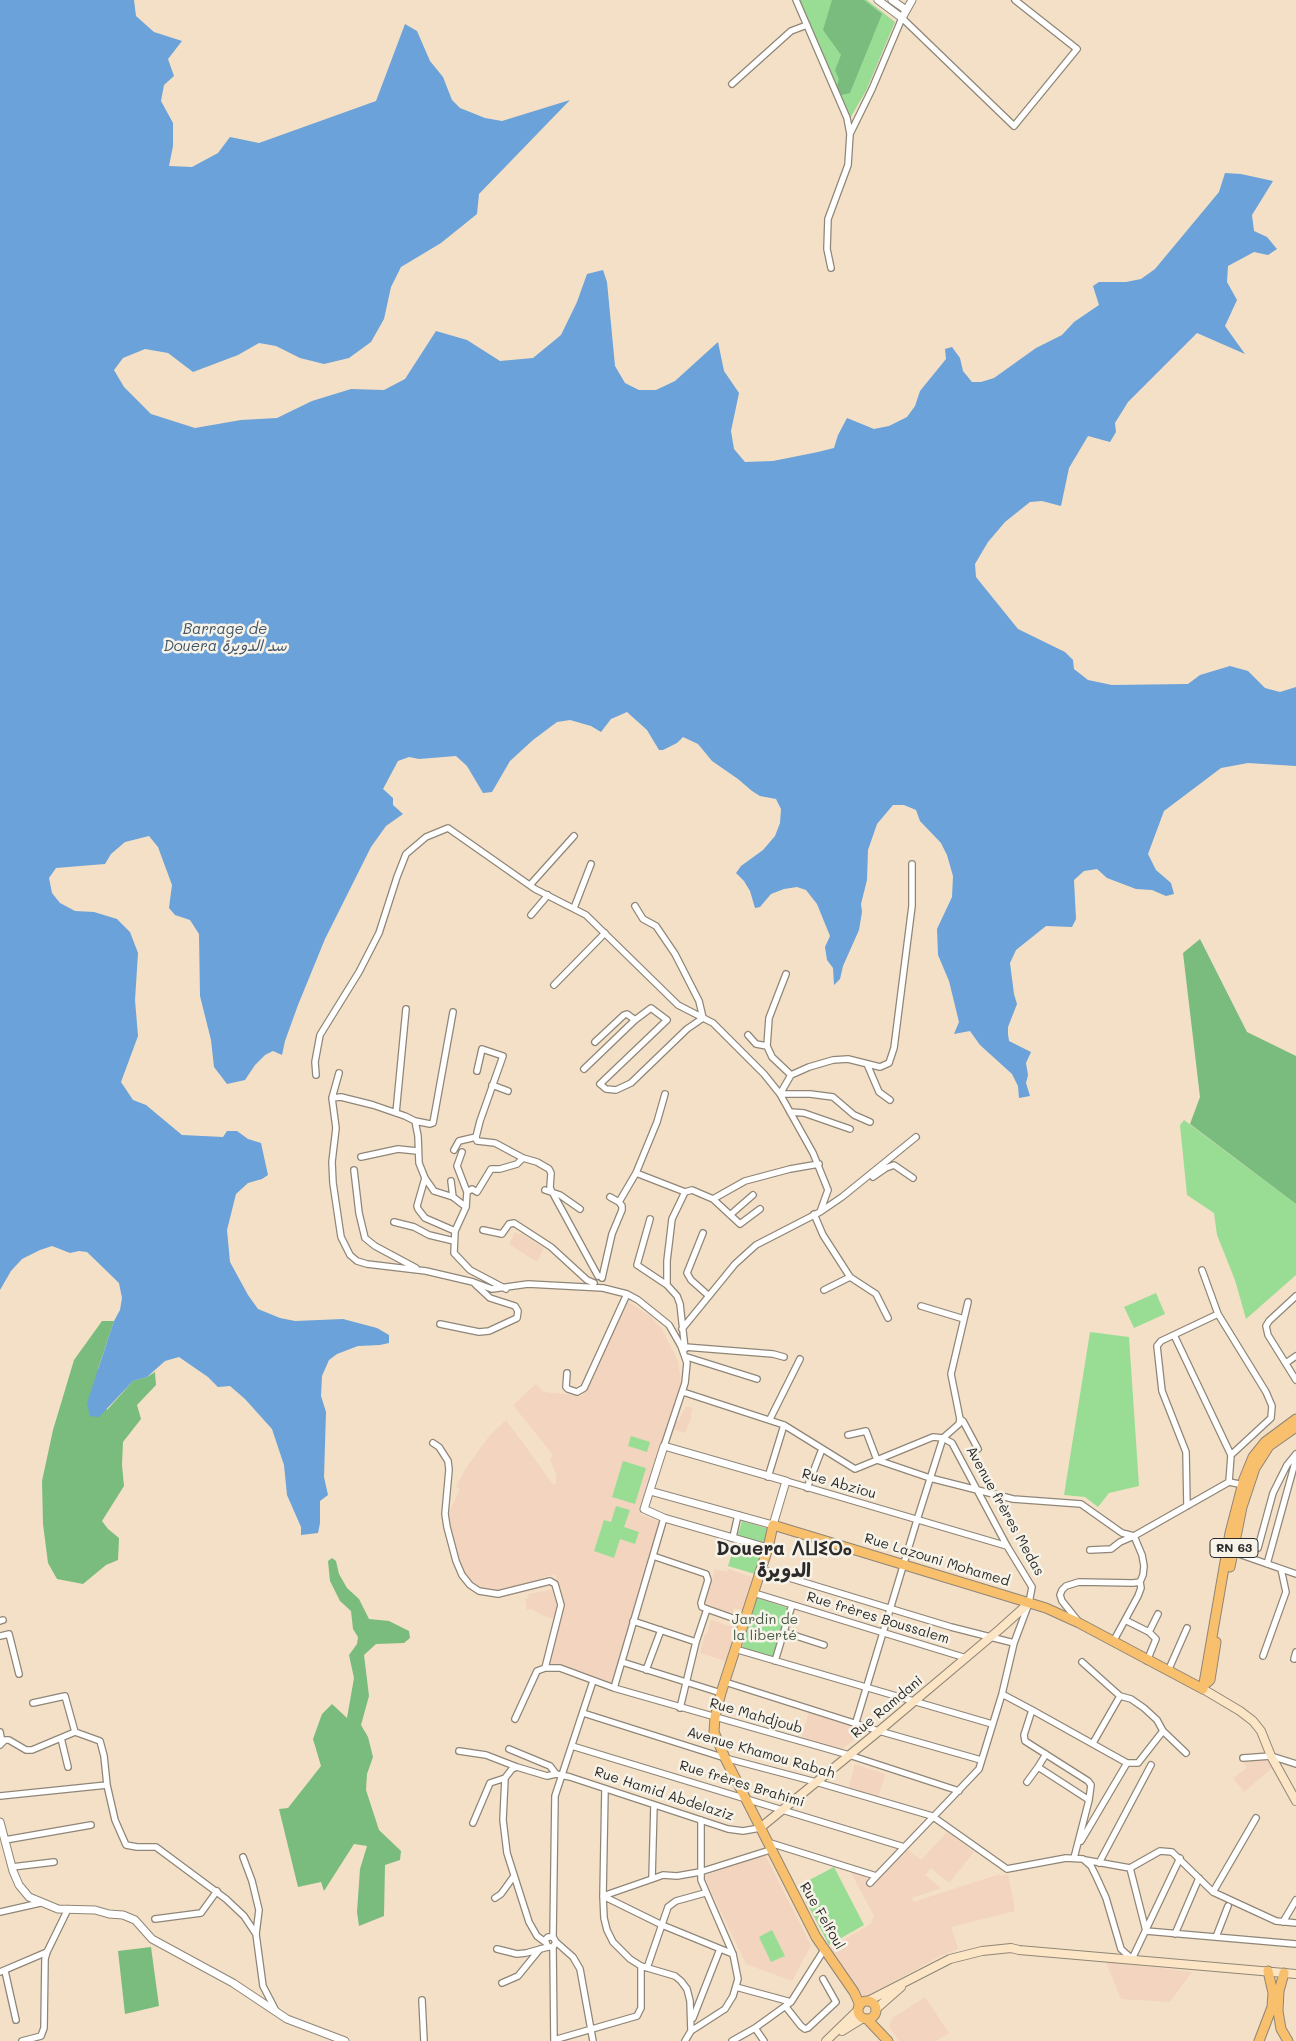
<!DOCTYPE html>
<html>
<head>
<meta charset="utf-8">
<style>
	body { margin:0 }
	canvas { display:block; background:#f3e0c6 }
</style>
</head>
<body>
<canvas width="1296" height="2041"></canvas>
<script>
const g = document.querySelector('canvas').getContext('2d');
g.lineJoin = 'round';
function fill(path, color) {
  g.fillStyle = color;
  g.fill(path, 'evenodd');
}
function toPath(rows) {
  const path = new Path2D();
  for (const r of rows) {
    if (r.length === 3) {
      path.moveTo(r[0] + r[2], r[1]);
      path.arc(r[0], r[1], r[2], 0, 2 * Math.PI);
      continue;
    }
    path.moveTo(r[0], r[1]);
    for (let i = 2; i < r.length; i += 2) path.lineTo(r[i], r[i + 1]);
  }
  return path;
}
function strokePath(path, color, width, dash) {
  g.strokeStyle = color;
  g.lineWidth = width;
  g.lineCap = dash ? 'butt' : 'round';
  g.setLineDash(dash || []);
  g.stroke(path);
}
function label(font, color, halo, rows, align = 'center') {
  g.font = font + ' Mali,"Playpen Sans Arabic","Noto Sans Tifinagh",sans-serif';
  g.lineWidth = 5;
  g.setLineDash([]);
  g.textBaseline = 'middle';
  g.strokeStyle = halo;
  g.fillStyle = color;
  for (const [text, x, y, turn = 0] of rows) {
    g.save();
    g.translate(x, y);
    g.rotate((+turn || 0) * Math.PI / 180);
    g.textAlign = isNaN(turn) ? turn : align;
    if (halo) g.strokeText(text, 0, 0);
    g.fillText(text, 0, 0);
    g.restore();
  }
}
const built = toPath([
	[515,1232,519,1235,520,1233,544,1248,537,1262,509,1244],
	[627,1301,650,1316,662,1329,678,1361,681,1383,640,1514,661,1522,612,1683,550,1666,563,1607,555,1574,496,1592,481,1590,473,1585,462,1570,447,1517,460,1489,456,1487,466,1468,490,1435,506,1420,553,1484,556,1484,556,1474,550,1460,553,1455,513,1405,536,1384,544,1392,582,1396],
	[686,1406,693,1408,690,1415,692,1416,685,1433,671,1429,673,1421,679,1421],
	[715,1569,727,1572,728,1569,752,1577,742,1610,734,1608,733,1613,705,1605],
	[555,1589,559,1609,555,1610,556,1619,546,1617,531,1609,527,1610,525,1599,529,1598,528,1594],
	[711,1620,736,1628,725,1661,700,1653,705,1634,707,1634],
	[809,1711,867,1729,840,1751,801,1739],
	[1265,1756,1272,1768,1244,1792,1233,1778,1247,1768,1243,1762,1246,1759],
	[855,1764,885,1774,878,1798,848,1790],
	[947,1832,974,1852,949,1883,931,1868,925,1875,941,1888,912,1898,913,1902,1000,1874,1001,1876,1008,1874,1015,1911,951,1927,958,1949,942,1955,864,1998,828,1949,871,1924,874,1916,850,1871,865,1875,871,1886,907,1849,921,1860],
	[764,1853,811,1945,792,1981,746,1964,704,1876],
	[1106,1962,1106,1961,1192,1972,1170,2002,1121,1999],
	[925,1997,949,2033,936,2041,899,2041,889,2027,892,2018]
]);
const green = toPath([
	[798,0,867,0,895,22,866,91,849,120],
	[1184,1120,1296,1204,1296,1275,1246,1319,1235,1280,1217,1235,1214,1213,1187,1195,1180,1125],
	[1156,1293,1165,1314,1134,1328,1124,1307],
	[1090,1332,1129,1337,1139,1486,1109,1493,1098,1507,1085,1497,1064,1495],
	[631,1436,650,1442,647,1452,628,1446],
	[623,1461,646,1468,635,1504,612,1497],
	[616,1506,630,1510,624,1527,639,1532,635,1544,620,1539,614,1558,594,1551,604,1520,611,1522],
	[742,1521,769,1529,755,1574,728,1566],
	[757,1598,788,1608,773,1658,742,1648],
	[834,1867,864,1925,829,1945,798,1886],
	[772,1930,785,1956,771,1962,759,1937]
]);
const forest = toPath([
	[832,0,864,0,882,14,850,93,841,95,837,86,839,79,835,70,841,55,823,30],
	[1200,939,1247,1032,1296,1056,1296,1204,1190,1124,1200,1097,1183,953],
	[102,1321,114,1321,98,1369,107,1410,133,1381,147,1377,155,1372,156,1385,137,1405,141,1419,123,1442,122,1465,124,1486,102,1521,108,1529,119,1538,118,1560,106,1565,83,1584,57,1579,48,1563,43,1524,42,1481,53,1430,74,1360],
	[332,1558,336,1561,339,1574,347,1588,359,1599,369,1619,389,1621,409,1631,410,1638,404,1643,376,1644,364,1655,369,1696,361,1725,368,1737,373,1757,367,1774,366,1790,379,1830,401,1851,400,1860,385,1865,384,1916,359,1926,357,1912,360,1869,367,1846,354,1844,324,1891,321,1882,298,1887,279,1809,288,1808,321,1766,313,1739,322,1714,332,1704,347,1718,354,1678,349,1655,357,1644,358,1637,353,1629,351,1611,340,1601,330,1581,328,1561],
	[151,1947,159,2006,125,2014,118,1951]
]);
const water = toPath([
	[0,0,134,0,136,16,154,32,182,41,168,59,174,76,164,85,161,101,173,123,173,146,169,166,192,167,218,153,230,137,259,143,376,101,405,24,417,31,430,61,443,77,452,100,460,108,485,118,502,121,570,100,479,194,477,214,441,243,401,267,391,287,384,319,371,342,349,358,324,364,300,358,276,346,259,343,238,355,193,372,168,353,145,349,123,358,114,370,124,387,151,414,195,428,241,420,277,418,312,401,351,389,384,390,405,379,436,331,467,340,500,361,533,358,561,335,577,302,587,274,603,270,607,282,615,366,625,383,639,390,656,390,675,381,718,342,724,371,739,393,731,431,734,449,745,462,773,461,818,452,834,448,838,435,847,418,874,429,889,426,907,417,915,406,920,391,946,359,945,349,952,347,960,358,963,371,972,382,981,382,994,378,1036,348,1062,335,1074,322,1099,305,1093,286,1099,282,1126,282,1141,279,1155,269,1219,192,1225,173,1241,174,1273,181,1252,215,1254,231,1267,237,1277,249,1268,255,1254,252,1228,266,1227,282,1237,300,1225,326,1245,354,1197,333,1128,402,1115,423,1116,432,1110,442,1088,436,1069,468,1061,506,1042,501,1030,502,1005,522,988,542,975,564,976,577,1018,629,1065,652,1073,660,1074,669,1088,680,1112,685,1188,684,1200,675,1230,666,1248,671,1265,688,1280,692,1296,687,1296,766,1248,763,1221,768,1164,811,1148,854,1156,870,1171,883,1174,894,1166,896,1152,890,1136,889,1107,878,1097,869,1084,871,1074,880,1076,919,1072,927,1046,926,1016,950,1010,963,1014,994,1017,1004,1008,1027,1008,1034,1009,1041,1031,1052,1026,1063,1028,1075,1026,1083,1030,1096,1019,1098,1018,1086,1012,1074,980,1045,970,1031,954,1034,959,1022,949,981,938,955,937,929,952,897,953,876,947,855,941,843,920,821,916,810,904,805,893,805,877,824,868,850,867,880,861,904,862,912,859,930,843,966,840,979,834,985,833,968,827,960,825,947,830,936,817,904,806,890,797,887,784,889,771,894,760,907,755,908,750,891,744,881,736,873,741,866,763,850,775,836,780,823,781,809,776,799,760,796,752,791,738,779,712,761,698,744,683,737,677,743,663,750,659,750,647,730,627,712,611,719,601,732,591,726,570,720,557,722,533,740,510,761,492,792,483,793,467,766,456,756,419,759,409,757,398,761,383,789,393,798,393,805,403,814,386,826,371,847,325,939,298,1005,285,1041,282,1055,273,1051,265,1055,255,1065,245,1080,227,1084,214,1067,211,1040,200,996,199,934,190,920,175,915,169,908,172,885,158,847,149,836,125,842,111,854,105,864,56,868,49,878,52,893,60,903,75,911,94,912,117,919,130,932,138,953,135,1000,138,1036,121,1082,133,1100,146,1105,182,1135,223,1137,227,1131,237,1131,248,1139,261,1143,268,1175,262,1179,248,1183,236,1194,227,1230,230,1262,248,1295,258,1309,280,1318,295,1321,343,1319,377,1328,389,1335,389,1343,380,1345,358,1346,337,1354,329,1360,322,1376,321,1396,326,1412,324,1477,328,1495,320,1501,320,1523,318,1533,301,1535,301,1527,287,1495,284,1465,272,1429,245,1399,230,1386,218,1387,208,1377,179,1357,165,1361,147,1377,133,1381,99,1417,90,1416,87,1403,114,1321,120,1310,122,1298,119,1283,87,1252,79,1251,70,1253,52,1246,40,1250,22,1259,11,1271,0,1290]
]);
const minor = toPath([
	[796,0,847,118,850,134],
	[732,84,791,31,807,25],
	[831,268,827,249,828,219,848,165,850,134,872,89,902,18,1014,126,1077,49,1015,0],
	[530,885,574,836],
	[574,908,591,864],
	[531,915,548,895],
	[786,974,769,1018,767,1046,772,1057,791,1075],
	[554,985,605,933],
	[748,1035,756,1044,767,1046],
	[595,1042,624,1015,627,1014,635,1020],
	[867,1064,879,1092,890,1100],
	[584,1069,635,1020,651,1008,667,1020,600,1084,606,1089,616,1090,631,1083,687,1029,703,1018,699,1001,675,954,656,926,643,919,635,906],
	[477,1071,482,1049,503,1056,480,1121,476,1137,477,1141,495,1143,523,1158,517,1164,500,1169,491,1169,477,1192,472,1189,467,1192,466,1207,455,1231,454,1253,470,1270,506,1289],
	[339,1073,332,1098,336,1128,332,1162,333,1183,341,1237,350,1255,357,1261,367,1264,426,1271,473,1282,492,1289,528,1284,603,1288,627,1294,638,1300,669,1325,681,1346,687,1363,685,1383,664,1446],
	[316,1075,315,1062,320,1035,359,972,379,933,397,877,406,854,426,837,448,828,535,889,586,915,678,1005,713,1023,764,1074,780,1094,813,1153,828,1190,820,1212,756,1245,735,1264,682,1329],
	[492,1085,508,1091],
	[332,1098,341,1097,373,1105,405,1116,415,1121,418,1136,419,1163,425,1178,434,1191,453,1197,466,1207],
	[790,1112,804,1113,850,1129],
	[396,1113,406,1009],
	[415,1121,430,1124,433,1123,453,1012],
	[870,1122,854,1115,833,1097,810,1094,780,1094,791,1075,809,1067,833,1060,848,1059,880,1067,889,1063,894,1048,912,906,912,864],
	[454,1150,459,1141,476,1137],
	[462,1152,457,1166,467,1192],
	[361,1157,398,1149,417,1151],
	[523,1158,537,1162,549,1169,551,1173,550,1188,598,1276],
	[354,1170,359,1213,365,1238,375,1246,416,1268],
	[636,1173,685,1192],
	[873,1177,886,1168,894,1165,913,1178],
	[425,1178,417,1206,418,1209,425,1218,455,1231],
	[451,1181,453,1197],
	[545,1190,560,1195,580,1209],
	[713,1199,745,1181,790,1169,819,1164],
	[619,1202,636,1173,657,1122,665,1094],
	[820,1212,842,1197,916,1137],
	[814,1214,823,1235,850,1277,876,1294,888,1318],
	[730,1215,753,1195],
	[650,1219,637,1265,667,1285,677,1296,680,1304,685,1349],
	[394,1222,414,1227,429,1235,454,1241],
	[483,1230,502,1234,509,1224,514,1223,551,1247,587,1280,594,1283],
	[703,1233,687,1273,691,1280,709,1296],
	[1202,1270,1218,1314,1266,1392,1272,1406,1271,1418,1231,1455],
	[602,1278,612,1234,622,1210,622,1206,619,1202,610,1197],
	[667,1285,667,1261,672,1219,685,1192,692,1190,713,1199,740,1224,760,1209],
	[824,1290,850,1277],
	[1296,1296,1269,1321,1266,1326,1268,1335,1296,1380],
	[921,1306,964,1319],
	[440,1324,479,1332,489,1331,517,1318,518,1311,515,1306,490,1298,475,1284],
	[1174,1335,1231,1455,1229,1482],
	[685,1347,773,1354,784,1357],
	[687,1357,757,1379],
	[1286,1363,1296,1356],
	[567,1373,566,1387,568,1389,577,1392,584,1388,627,1294],
	[683,1392,784,1425,855,1469,877,1460,930,1478,1013,1499,1081,1504,1122,1533,1134,1536,1229,1482,1244,1485],
	[770,1419,800,1359],
	[960,1419,963,1421,978,1449],
	[848,1435,866,1431,877,1460,933,1437,943,1438,952,1443,1007,1546,1032,1587,1029,1603,1014,1643,1002,1694,979,1769,870,1883],
	[433,1443,439,1447,448,1461,449,1470,445,1514,447,1527,456,1561,462,1575,470,1585,479,1591,498,1594,550,1581,555,1584,561,1605,545,1668],
	[768,1477,784,1425],
	[786,1481,1007,1546],
	[807,1488,822,1449],
	[1187,1506,1186,1452,1162,1391,1157,1346,1161,1341,1218,1314],
	[733,1537,738,1515],
	[1258,1548,1273,1493,1287,1465,1296,1454],
	[1233,1552,1296,1574],
	[653,1556,706,1574,708,1580,701,1603,702,1607,707,1609],
	[1267,1564,1296,1459],
	[760,1569,951,1627,1014,1643],
	[754,1593,966,1658],
	[1125,1620,1149,1632,1156,1639,1147,1661],
	[0,1621,3,1620],
	[633,1621,696,1642,707,1609,744,1622],
	[1078,1621,1062,1601,1060,1595,1062,1590,1066,1586,1079,1582,1133,1583,1140,1582,1143,1575,1144,1566,1142,1555,1134,1536,1120,1542,1111,1549,1090,1550],
	[784,1632,824,1645],
	[1149,1632,1158,1614],
	[0,1636,9,1634,19,1674],
	[1113,1642,1138,1596,1141,1588,1140,1582],
	[735,1649,992,1724],
	[1263,1656,1286,1592,1281,1569],
	[1294,1659,1296,1652],
	[775,1661,792,1605],
	[622,1662,721,1693],
	[1082,1662,1120,1696,1131,1699,1144,1708,1157,1720,1163,1731,1186,1753],
	[646,1670,661,1630],
	[1168,1671,1187,1628],
	[725,1682,879,1731,981,1760],
	[614,1688,664,1518],
	[1002,1694,1032,1710,1024,1735,1025,1741,1088,1781,1091,1785,1089,1800,1074,1858],
	[33,1703,65,1696,75,1732],
	[680,1708,696,1642],
	[1032,1710,1127,1763,1138,1763,1163,1731],
	[583,1713,725,1758,816,1782,932,1816,1007,1869,1066,1858,1083,1859,1091,1866,1096,1876,1106,1898,1121,1949,1132,1959,1180,1858],
	[515,1719,537,1671,545,1668,560,1668,614,1688,849,1755,959,1791],
	[856,1722,917,1520,943,1438,959,1424,960,1419,951,1374,968,1302],
	[0,1732,2,1742],
	[61,1738,68,1767],
	[1093,1743,1120,1696],
	[0,1745,5,1740,9,1740,26,1750,32,1750,75,1732,100,1741,104,1756,107,1785,115,1820,126,1845,137,1847,156,1847,226,1899,244,1916,256,1934,263,1986,276,2011],
	[572,1746,904,1847],
	[509,1749,550,1766,556,1774],
	[459,1751,486,1755,517,1767],
	[1046,1754,1038,1767,1089,1800],
	[1243,1758,1271,1756,1296,1764],
	[1027,1782,1038,1767],
	[605,1789,603,1896,604,1918,607,1930,613,1942,630,1959,641,1966,675,1976,681,1981,687,1989,690,2001,691,2031,685,2041],
	[0,1796,107,1785],
	[473,1823,490,1783,505,1778],
	[5,1840,91,1825],
	[1081,1841,1127,1763],
	[767,1842,876,1876],
	[243,1857,252,1881,259,1910,256,1934],
	[1085,1860,1130,1868,1160,1851,1172,1852,1213,1892,1276,1921,1296,1923],
	[1099,1863,1151,1765],
	[12,1867,54,1862],
	[1130,1868,1146,1931,1296,1944],
	[652,1879,663,1875,677,1876,700,1872,770,1850],
	[1213,1892,1256,1818],
	[603,1896,662,1925,733,1954],
	[603,1896,652,1879,654,1805],
	[495,1898,501,1894,514,1876],
	[0,1912,40,1903],
	[155,1919,201,1913,217,1891],
	[1283,1922,1296,1900],
	[1175,1934,1199,1878],
	[553,1937,555,1796,593,1681],
	[1216,1937,1228,1906],
	[545,1942,537,1936,529,1922,507,1853,503,1820,505,1778,512,1769,517,1767,547,1776,556,1774,570,1777,728,1829,743,1831,760,1828],
	[556,1942,573,1957,580,1969,593,2041],
	[553,1947,554,2041],
	[497,1949,517,1954,526,1953,548,1947,553,1947,556,1942,553,1937,548,1937,545,1940,548,1947],
	[647,1968,668,1907,676,1901,705,1893],
	[5,1971,16,2020],
	[0,1972,47,1952],
	[502,1983,518,1976,540,1949],
	[736,1987,791,2002],
	[422,2000,424,2041],
	[786,2007,801,2026,805,2029,808,2028,836,2002,823,1979],
	[693,2018,720,1949],
	[755,2028,764,2041],
	[691,2031,725,2009,733,1996,738,1979,733,1954,701,1880,701,1820],
	[554,2040,637,2016,641,2008,641,1966],
	[22,2041,41,2036,44,2028,45,1959,47,1952,68,1909],
	[732,2041,755,2028,791,2002,824,1950]
]);
const tertiary = toPath([
	[878,0,902,18,912,0],
	[892,0,906,10],
	[650,1491,773,1525,786,1481,664,1446,644,1509,664,1518,768,1548],
	[0,1822,13,1871,19,1885,29,1897,58,1909,95,1910,109,1914,123,1915,135,1920,152,1939,233,1983,287,2019,345,2041]
]);
const secondary = toPath([
	[1203,1689,1240,1711,1253,1721,1261,1731,1271,1756,1296,1801],
	[760,1828,879,1731,1000,1629,1029,1603],
	[868,2001,950,1959,982,1951,1011,1948,1019,1950,1296,1974],
	[876,2009,901,1987],
	[842,2031,863,2018],
	[826,2041,858,2010]
]);
const primary = toPath([
	[1230,1567,1242,1507,1255,1468,1269,1446,1296,1427],
	[1204,1685,1210,1680,1216,1642],
	[867,2010,9],
	[860,2005,854,1992,816,1937,725,1758,714,1732,715,1717,721,1693,768,1548,773,1525,1046,1608,1079,1623,1203,1689,1230,1533,1244,1479,1253,1457,1265,1442,1296,1419],
	[867,2019,888,2041]
]);
const trunk = toPath([
	[1284,1973,1279,1991,1278,2011,1281,2029,1288,2041],
	[1259,2041,1272,2007,1273,1993,1268,1971]
]);
const shields = [
	[1234,1548,48]
];
const shieldNames = [
	["RN 63",1234,1548]
];
const streetNames = [
	["Rue Abziou",839,1484,16],
	["Avenue frères Medas",1005,1511,61],
	["Rue Lazouni Mohamed",937,1560,17],
	["Rue frères Boussalem",878,1618,17],
	["Rue Ramdani",887,1707,-40],
	["Rue Mahdjoub",756,1716,16],
	["Avenue Khamou Rabah",761,1753,16],
	["Rue frères Brahimi",742,1784,17],
	["Rue Hamid Abdelaziz",664,1794,18],
	["Rue Felfoul",822,1916,60]
];
const parkNames = [
	["Jardin de",765,1620],
	["la liberté",765,1636]
];
const waterNames = [
	["Barrage de",225,629],
	["Douera سد الدويرة",225,646]
];
const districtNames = [
	["Douera ⴷⵡⵉⵔⴰ",784,1549],
	["الدويرة",784,1571]
];
fill(built, '#f3d4be');
fill(green, '#99dd95');
fill(forest, '#7abc7e');
fill(water, '#6aa2d9');
strokePath(minor, '#8f8678', 8);
strokePath(tertiary, '#8f8678', 9);
strokePath(secondary, '#8f8678', 10);
strokePath(primary, '#8f8678', 11);
strokePath(trunk, '#8f8678', 11);
strokePath(minor, '#fff', 5.5);
strokePath(tertiary, '#fff', 7);
strokePath(secondary, '#fce5c4', 8);
strokePath(primary, '#f8bf6c', 9);
strokePath(trunk, '#f8bf6c', 9);
for (const [x, y, w] of shields) {
  const box = new Path2D();
  box.roundRect(x - w / 2, y - 9.5, w, 19, 4);
  g.fillStyle = '#f7f3e8';
  g.fill(box);
  strokePath(box, '#2b2b2b', 1);
}
label('bold 12px', '#2b2b2b', null, shieldNames);
label('14px', '#2b2b2b', '#f7f3e8', streetNames);
label('14px', '#465846', '#f7f3e8', parkNames);
label('italic 15px', '#415568', '#f7f3e8', waterNames);
label('bold 19px', '#2b2b2b', '#f7f3e8', districtNames);
</script>
</body>
</html>
